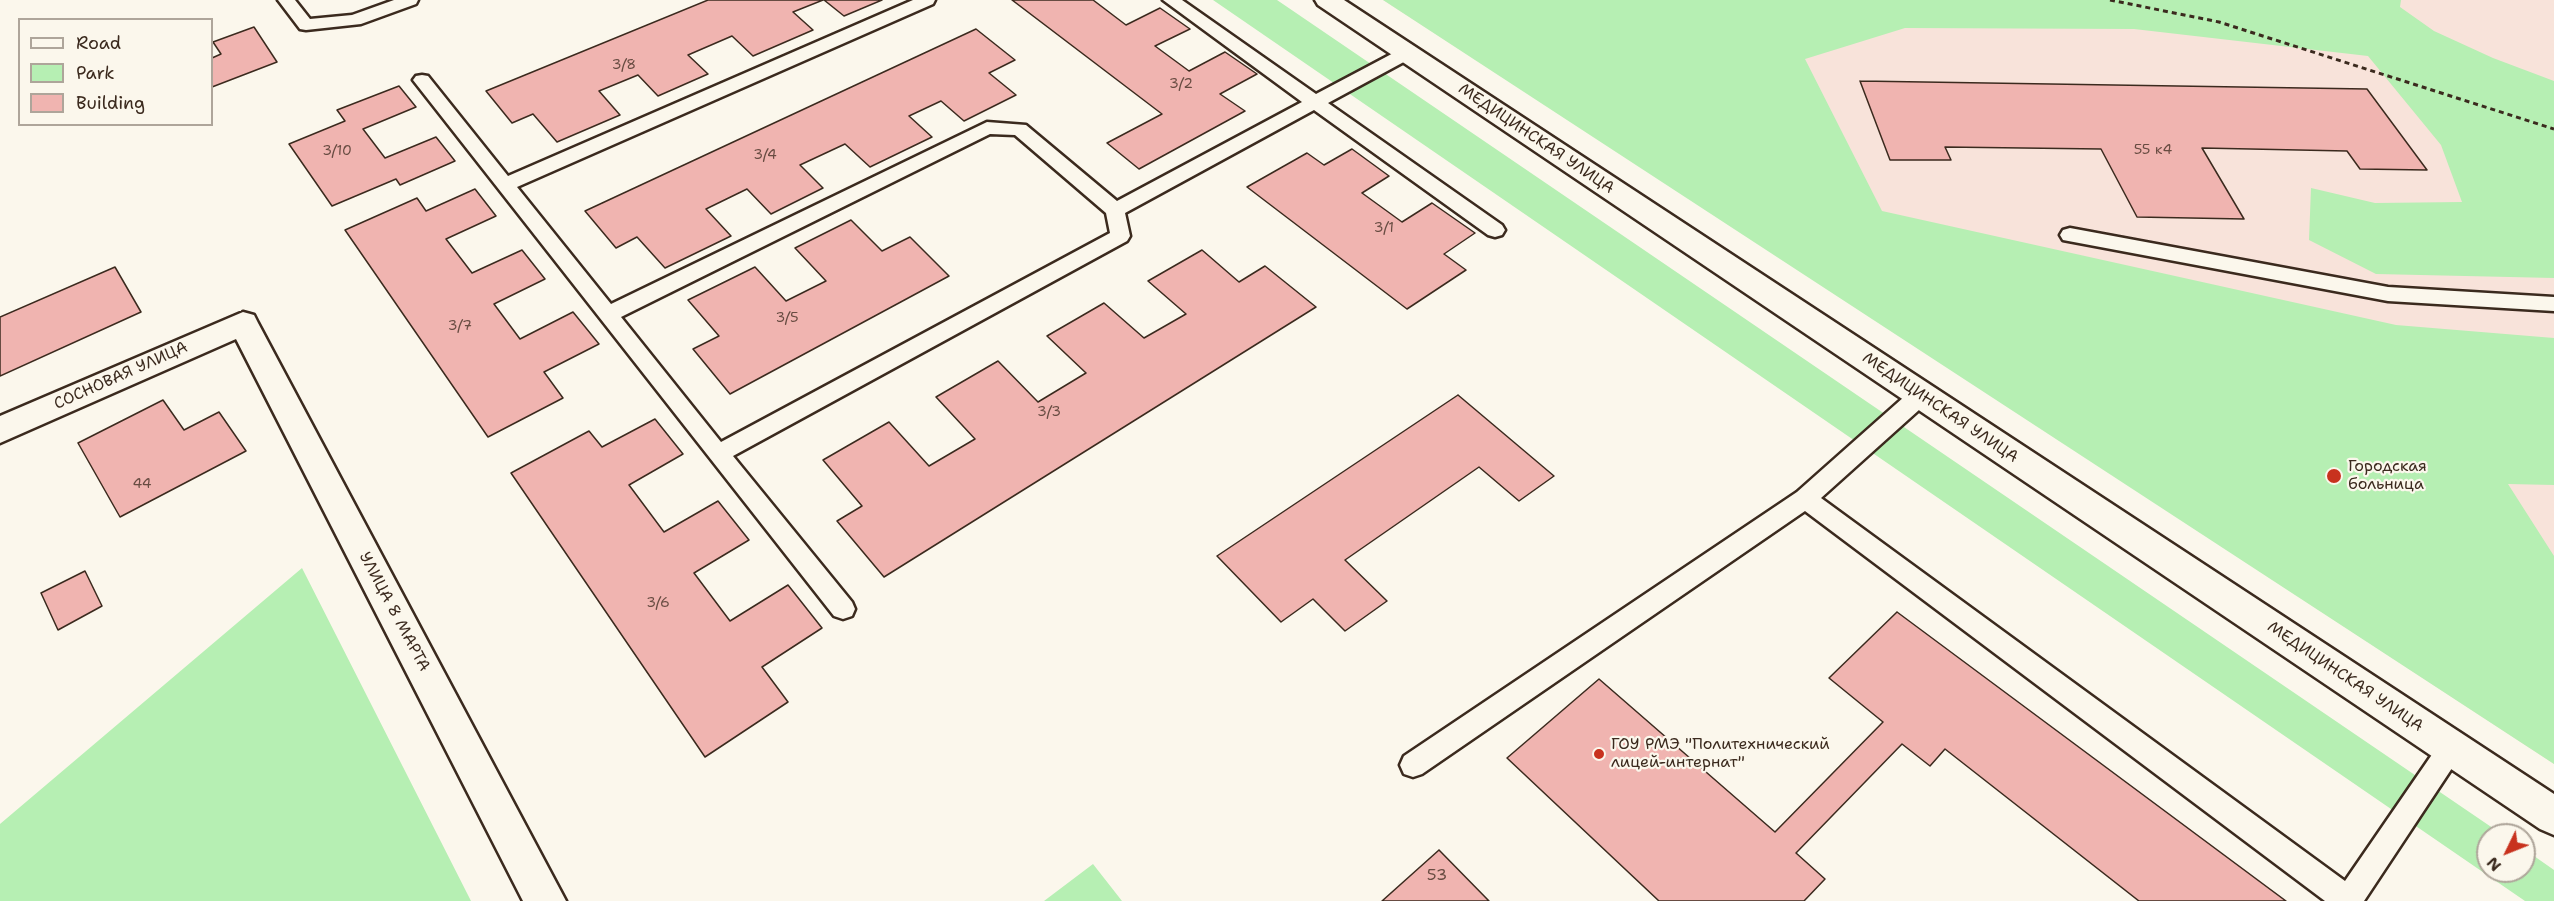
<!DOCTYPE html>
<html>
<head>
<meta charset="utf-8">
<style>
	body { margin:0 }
	#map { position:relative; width:2554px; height:901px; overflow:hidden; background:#fbf7ec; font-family:"Shantell Sans",sans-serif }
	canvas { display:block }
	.legend { position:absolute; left:18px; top:18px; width:195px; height:108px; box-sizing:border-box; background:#fbf7ec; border:2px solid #aea59a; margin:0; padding:8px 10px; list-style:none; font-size:18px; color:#3b2a1e }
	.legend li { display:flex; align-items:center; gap:12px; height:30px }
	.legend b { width:30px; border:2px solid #aea59a }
	.north { position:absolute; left:2476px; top:823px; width:60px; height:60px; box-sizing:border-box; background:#fbf7ec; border:2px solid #aea59a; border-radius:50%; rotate:227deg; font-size:16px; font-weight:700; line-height:24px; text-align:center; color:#3b2a1e }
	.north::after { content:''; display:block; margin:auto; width:21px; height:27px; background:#c8321e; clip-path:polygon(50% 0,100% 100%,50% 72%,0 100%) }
</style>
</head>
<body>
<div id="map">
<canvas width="2554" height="901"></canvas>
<ul class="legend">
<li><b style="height:8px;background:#fbf7ec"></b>Road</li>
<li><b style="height:16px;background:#b6efb3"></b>Park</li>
<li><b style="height:16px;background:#f0b4b0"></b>Building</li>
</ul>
<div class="north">N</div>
</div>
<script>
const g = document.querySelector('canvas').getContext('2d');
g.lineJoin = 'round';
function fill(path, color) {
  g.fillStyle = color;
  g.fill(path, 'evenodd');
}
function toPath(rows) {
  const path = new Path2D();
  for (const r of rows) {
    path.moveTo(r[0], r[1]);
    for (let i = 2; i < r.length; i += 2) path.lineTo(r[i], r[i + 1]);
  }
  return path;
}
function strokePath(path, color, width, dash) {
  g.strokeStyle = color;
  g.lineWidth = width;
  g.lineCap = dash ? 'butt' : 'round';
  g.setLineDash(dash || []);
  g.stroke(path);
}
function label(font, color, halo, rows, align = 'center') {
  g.font = font + ' "Shantell Sans",sans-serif';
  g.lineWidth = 4.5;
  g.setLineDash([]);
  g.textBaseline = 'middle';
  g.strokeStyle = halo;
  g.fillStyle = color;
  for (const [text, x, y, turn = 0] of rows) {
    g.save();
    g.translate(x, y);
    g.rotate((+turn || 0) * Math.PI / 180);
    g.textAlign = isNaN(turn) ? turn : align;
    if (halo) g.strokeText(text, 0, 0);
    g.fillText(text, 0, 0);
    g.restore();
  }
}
const built = toPath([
	[1383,0,2554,0,2554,764,1674,188]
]);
const green = toPath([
	[1213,0,1277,0,2503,835,2488,835,2488,871,2524,871,2524,849,2554,870,2554,901,2525,901],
	[1383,0,2401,0,2400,7,2434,31,2493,58,2554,81,2554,278,2376,274,2309,240,2311,188,2375,203,2462,202,2441,145,2368,56,2134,29,1905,28,1805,59,1882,211,2396,325,2554,338,2554,485,2508,484,2554,556,2554,764],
	[302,568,471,901,0,901,0,824],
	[1093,864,1122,901,1044,901]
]);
const building = toPath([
	[708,0,823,0,793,12,813,30,753,56,732,36,688,55,708,74,658,96,638,75,599,91,620,115,557,142,533,114,512,123,486,91,708,0],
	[824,0,882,0,844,16,824,0],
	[1012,0,1093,0,1126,25,1160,8,1190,29,1155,46,1189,71,1225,52,1257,74,1220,94,1245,111,1139,169,1107,143,1162,114,1012,0],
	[254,27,277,62,212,87,212,58,221,54,213,42,254,27],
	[976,29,1015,60,989,73,1016,95,964,121,941,101,909,116,932,137,870,167,845,144,800,165,823,188,771,214,747,189,706,209,731,236,665,268,637,237,616,248,585,211,976,29],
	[1860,81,2367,89,2427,170,2360,169,2347,151,2202,148,2244,219,2137,217,2101,149,1945,147,1951,160,1890,160,1860,81],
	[399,86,416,107,363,129,385,158,436,137,455,161,400,185,396,179,332,206,289,144,345,121,337,110,399,86],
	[1352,149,1389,176,1362,193,1402,222,1432,203,1475,233,1444,254,1466,270,1407,309,1247,187,1307,153,1324,165,1352,149],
	[475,189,496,216,446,239,472,273,522,250,545,279,494,304,520,339,573,312,599,344,544,372,563,398,488,437,345,230,417,198,426,211,475,189],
	[851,220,882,251,910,237,949,276,730,394,693,349,719,336,688,300,755,267,786,301,826,281,795,248,851,220],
	[1202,250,1239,282,1265,266,1316,307,884,577,837,521,862,506,823,460,889,422,929,466,975,439,936,397,998,361,1038,402,1086,373,1047,336,1104,303,1144,338,1186,314,1148,281,1202,250],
	[115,267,141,312,0,376,0,317,115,267],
	[1458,395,1554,476,1519,501,1479,467,1345,560,1387,601,1345,631,1313,599,1281,622,1217,556,1458,395],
	[163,400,184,430,219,412,246,451,120,517,78,443,163,400],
	[655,419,683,454,629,485,664,532,718,501,749,540,694,573,730,621,788,585,822,628,762,667,788,702,705,757,511,473,589,431,602,447,655,419],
	[85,571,102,606,58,630,41,593,85,571],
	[1897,612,2286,901,2139,901,1945,749,1930,766,1902,744,1796,853,1825,879,1804,901,1659,901,1507,758,1599,679,1775,832,1883,722,1829,678,1897,612],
	[1439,850,1489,901,1382,901,1439,850]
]);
const path = toPath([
	[2110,0,2219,22,2554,129]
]);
const service = toPath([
	[278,0,295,0,310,19,352,15,394,0,418,0,416,4,361,24,306,30,300,29,278,0],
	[913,0,935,0,933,4,517,187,611,304,987,122,1026,125,1117,201,1302,102,1163,0,1182,0,1316,94,1401,49,1413,49,1416,53,1413,57,1328,103,1502,225,1505,230,1502,235,1495,237,1488,235,1314,110,1125,213,1130,236,1127,241,733,456,852,602,855,609,852,616,843,619,834,616,413,80,416,76,422,75,428,76,508,176,913,0],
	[990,134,1015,135,1106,213,1110,233,721,442,621,317,990,134],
	[2070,228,2388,287,2554,297,2554,311,2388,301,2063,240,2060,235,2063,230,2070,228],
	[1921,387,1929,389,1932,395,1929,401,1821,498,2345,881,2442,740,2451,736,2460,740,2464,748,2460,756,2364,901,2325,901,1805,511,1422,774,1413,777,1404,774,1400,765,1404,756,1797,492,1913,389,1921,387]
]);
const minor = toPath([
	[243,312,254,315,258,323,566,901,523,901,236,339,0,443,0,416,243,312]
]);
const secondary = toPath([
	[1315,0,1344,0,2554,794,2554,835,2540,829,1318,5,1315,0]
]);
const markers = [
	[2334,476,8,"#c8321e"],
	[1599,754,6,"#c8321e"]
];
const numberNames = [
	["3/8",624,65],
	["3/2",1181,84],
	["55 к4",2153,150],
	["3/10",337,151],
	["3/4",765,155],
	["3/1",1384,228],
	["3/5",787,318],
	["3/7",460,326],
	["3/3",1049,412],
	["44",142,484],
	["3/6",658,603]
];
const streetNames = [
	["МЕДИЦИНСКАЯ УЛИЦА",1536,139,34],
	["СОСНОВАЯ УЛИЦА",121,376,-24],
	["МЕДИЦИНСКАЯ УЛИЦА",1940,408,34],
	["УЛИЦА 8 МАРТА",394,612,62],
	["МЕДИЦИНСКАЯ УЛИЦА",2345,677,34]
];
const poiNames = [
	["Городская",2348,467],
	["больница",2348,485],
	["ГОУ РМЭ \"Политехнический",1611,745],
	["лицей-интернат\"",1611,763]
];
const nearNumbernames = [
	["53",1437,876]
];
fill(built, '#f8e3da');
fill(green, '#b6efb3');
fill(building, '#f0b4b0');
strokePath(building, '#3b2a1e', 1.5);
strokePath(service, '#3b2a1e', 5);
strokePath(minor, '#3b2a1e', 5);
strokePath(secondary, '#3b2a1e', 5);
strokePath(path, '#3b2a1e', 3, [5, 4]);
fill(service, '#fbf7ec');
fill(minor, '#fbf7ec');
fill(secondary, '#fbf7ec');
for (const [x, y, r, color] of markers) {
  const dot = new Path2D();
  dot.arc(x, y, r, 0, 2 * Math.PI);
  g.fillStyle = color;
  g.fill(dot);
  strokePath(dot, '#fbf7ec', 2);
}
label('14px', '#684c42', null, numberNames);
label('16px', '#3b2a1e', '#fbf7ec', streetNames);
label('16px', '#3b2a1e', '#fbf7ec', poiNames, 'left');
label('16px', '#684c42', null, nearNumbernames);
</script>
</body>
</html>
